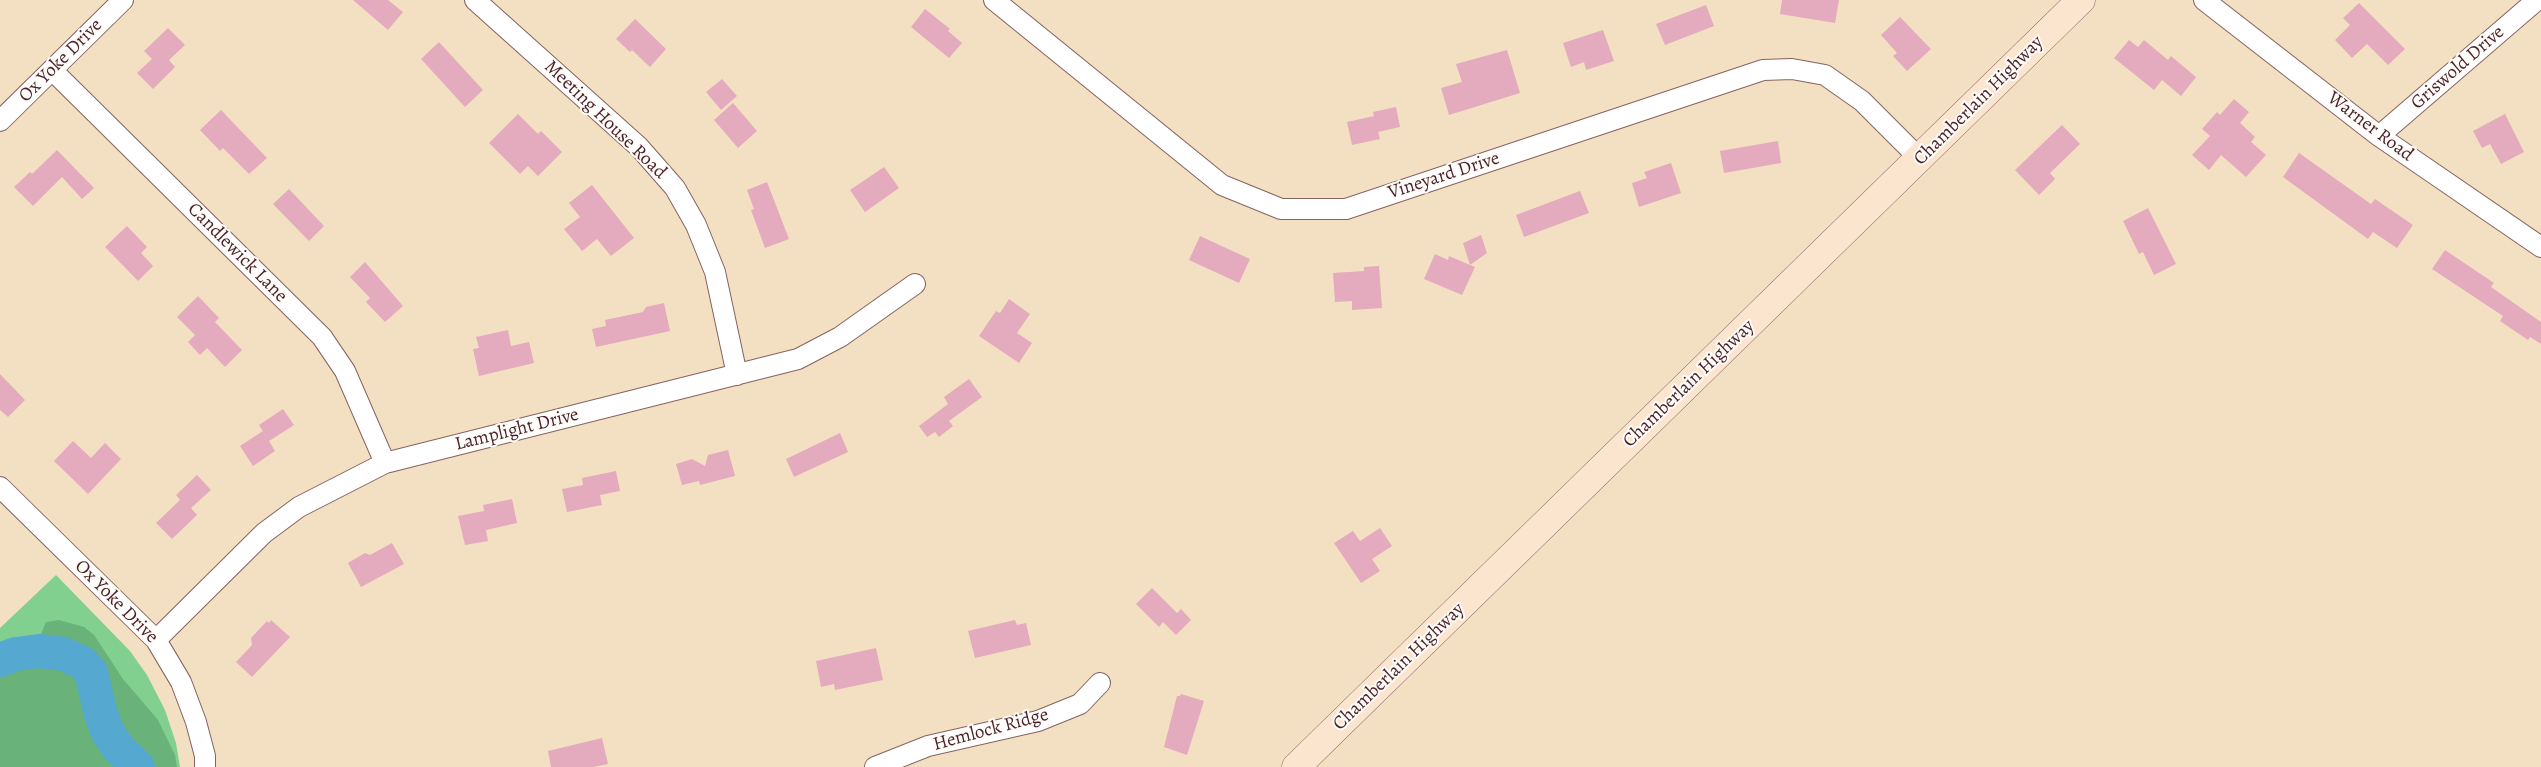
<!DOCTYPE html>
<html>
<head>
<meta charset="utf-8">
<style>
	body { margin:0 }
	canvas { display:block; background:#f3e0c3 }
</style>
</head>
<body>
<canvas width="2541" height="767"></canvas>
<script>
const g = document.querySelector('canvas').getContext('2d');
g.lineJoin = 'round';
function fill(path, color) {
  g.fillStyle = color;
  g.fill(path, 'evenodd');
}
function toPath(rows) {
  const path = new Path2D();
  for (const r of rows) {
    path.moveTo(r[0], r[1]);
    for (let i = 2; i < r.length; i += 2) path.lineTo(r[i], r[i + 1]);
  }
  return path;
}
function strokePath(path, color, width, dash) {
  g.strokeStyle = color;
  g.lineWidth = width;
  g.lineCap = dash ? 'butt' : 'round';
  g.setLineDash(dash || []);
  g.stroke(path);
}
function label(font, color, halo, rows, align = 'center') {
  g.font = font + ' Alegreya,serif';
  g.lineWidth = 4;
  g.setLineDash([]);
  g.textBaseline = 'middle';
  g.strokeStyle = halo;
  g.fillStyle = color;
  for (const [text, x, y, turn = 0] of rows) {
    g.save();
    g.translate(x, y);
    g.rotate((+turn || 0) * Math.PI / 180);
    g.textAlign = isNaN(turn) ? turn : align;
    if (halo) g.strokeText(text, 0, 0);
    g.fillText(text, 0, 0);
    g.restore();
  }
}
const green = toPath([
	[56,575,130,651,147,675,165,710,176,743,180,767,0,767,0,628]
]);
const forest = toPath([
	[59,620,84,627,94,635,123,679,158,720,175,755,177,767,0,767,0,662,25,653,41,634,46,622]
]);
const river = toPath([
	[0,660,16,654,39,651,64,654,83,663,91,672,100,711,107,731,119,749,138,767]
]);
const building = toPath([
	[353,0,388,0,403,12,388,30],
	[1782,0,1839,0,1835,23,1780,14],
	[2359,3,2405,49,2388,65,2367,44,2352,58,2335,40,2350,25,2343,18],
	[1706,5,1714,26,1665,45,1656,24],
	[925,9,950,29,948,31,962,43,949,58,911,27],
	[1900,17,1931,49,1907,71,1893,56,1897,53,1881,35],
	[635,19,666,49,650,67,632,50,630,52,616,39],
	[168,28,185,45,169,60,175,67,153,89,137,73,152,59,144,51],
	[1603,30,1614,61,1586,70,1584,62,1571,67,1563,43],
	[2129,40,2138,47,2144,40,2168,60,2171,56,2196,77,2181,96,2162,80,2154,90,2114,58],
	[439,42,483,90,465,107,421,59],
	[1507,50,1520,93,1449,115,1441,88,1462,82,1456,64],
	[722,79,737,96,721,110,706,92],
	[2234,99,2249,112,2240,123,2255,137,2251,142,2266,155,2246,177,2221,155,2209,170,2192,155,2210,136,2202,129,2217,112,2220,115],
	[733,103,757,131,738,148,714,120],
	[1396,107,1400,127,1378,132,1380,139,1352,145,1347,122,1374,116,1373,112],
	[221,110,267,158,249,174,223,148,220,151,200,130],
	[518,114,538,134,541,131,562,152,538,176,528,166,520,174,489,143],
	[2505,114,2524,152,2501,164,2490,144,2482,148,2473,131],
	[2062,125,2080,144,2050,173,2055,179,2039,195,2015,170],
	[1778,141,1781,163,1724,173,1720,151],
	[57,150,94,188,82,199,62,177,33,206,14,187,30,172,32,174],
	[2299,153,2371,204,2375,199,2413,225,2397,248,2373,232,2368,239,2283,177],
	[1671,163,1681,193,1639,207,1632,183,1647,178,1644,172],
	[884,167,899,188,865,212,850,190],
	[767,182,789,239,765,248,751,210,754,209,747,190],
	[592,185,634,238,611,256,597,239,582,251,564,229,580,217,569,203],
	[289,189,324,226,309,241,273,204],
	[1580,191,1589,213,1524,237,1516,215],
	[2148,208,2176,264,2154,275,2143,252,2139,254,2123,221],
	[127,226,147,247,141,253,153,266,138,281,105,247],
	[1481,235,1487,253,1470,265,1475,267,1462,295,1424,279,1435,254,1448,260,1449,256,1470,265,1463,243],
	[1200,236,1250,259,1239,283,1189,260],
	[2445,250,2494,283,2491,287,2541,322,2541,344,2530,337,2528,340,2500,321,2503,316,2432,269],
	[365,262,403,306,385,322,366,302,370,298,350,277],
	[1379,266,1382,308,1352,310,1352,301,1335,302,1333,273,1364,271,1364,267],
	[198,296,219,318,215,322,242,350,225,367,207,348,200,355,188,342,195,335,177,317],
	[1009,299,1030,314,1017,333,1032,343,1019,363,979,336,996,311,1000,313],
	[664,303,670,331,596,347,592,329,606,326,605,320,643,312,646,307],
	[508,330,511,346,529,342,534,363,479,376,473,349,479,348,476,337],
	[0,374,25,400,8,417,0,410],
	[969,379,982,397,949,421,953,426,939,437,935,432,927,437,919,426,948,404,944,397],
	[283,409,294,425,269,441,259,425],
	[263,431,275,451,253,466,240,446],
	[840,433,848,452,794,477,786,459],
	[73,441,91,458,105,443,121,459,88,494,54,461],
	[728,450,735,476,700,485,699,481,682,485,676,464,692,459,705,466,708,455],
	[616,471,620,491,600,495,602,505,567,512,562,489,583,485,582,478],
	[197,475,211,490,191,508,197,515,172,539,156,523,180,500,176,495],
	[512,499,517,523,486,530,488,541,465,545,458,516,484,511,483,505],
	[1380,528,1392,546,1372,559,1380,571,1361,583,1334,543,1353,531,1360,541],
	[392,543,404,564,361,587,348,563,365,553,370,555],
	[1152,588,1177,613,1181,609,1191,620,1176,635,1163,622,1159,627,1136,604],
	[271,620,290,637,252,677,236,662,252,645,251,638,267,621,269,623],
	[1015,620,1017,625,1026,623,1031,645,975,658,968,631],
	[876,648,883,680,835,690,834,684,821,687,816,661],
	[1181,694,1204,701,1187,755,1164,747,1177,696,1180,696],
	[602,738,608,764,593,767,551,767,548,751]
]);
const street = toPath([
	[475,0,639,147,675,188,696,225,715,272,737,375],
	[994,0,1222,185,1281,209,1346,209,1763,70,1792,69,1825,75,1862,101,1920,159],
	[2204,0,2379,136,2541,247],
	[52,70,322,337,345,371,385,463],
	[0,121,123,0],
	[2379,136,2537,0],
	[0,487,156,640,181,682,196,722,205,756,205,767],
	[156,640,264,533,299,507,385,463,798,359,840,337,915,284],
	[875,767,928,746,1038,721,1080,704,1100,683]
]);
const secondary = toPath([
	[1296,767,2081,0]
]);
const streetNames = [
	["Ox Yoke Drive",61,61,-45],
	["Griswold Drive",2458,68,-41],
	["Chamberlain Highway",1979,101,-45],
	["Meeting House Road",605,120,44],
	["Warner Road",2370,127,37],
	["Vineyard Drive",1444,176,-18],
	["Candlewick Lane",237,253,45],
	["Chamberlain Highway",1689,384,-44],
	["Lamplight Drive",517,430,-14],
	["Ox Yoke Drive",116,602,45],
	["Chamberlain Highway",1399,667,-44],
	["Hemlock Ridge",991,730,-15]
];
fill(green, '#82d08f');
fill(forest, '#69b27a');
strokePath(river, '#55a9d1', 34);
fill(building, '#e4aabd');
strokePath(street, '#856360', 22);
strokePath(secondary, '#856360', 29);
strokePath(street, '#fff', 20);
strokePath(secondary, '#fbe5cf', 28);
label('19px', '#4a1f2b', '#fdfcf7', streetNames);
</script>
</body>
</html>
